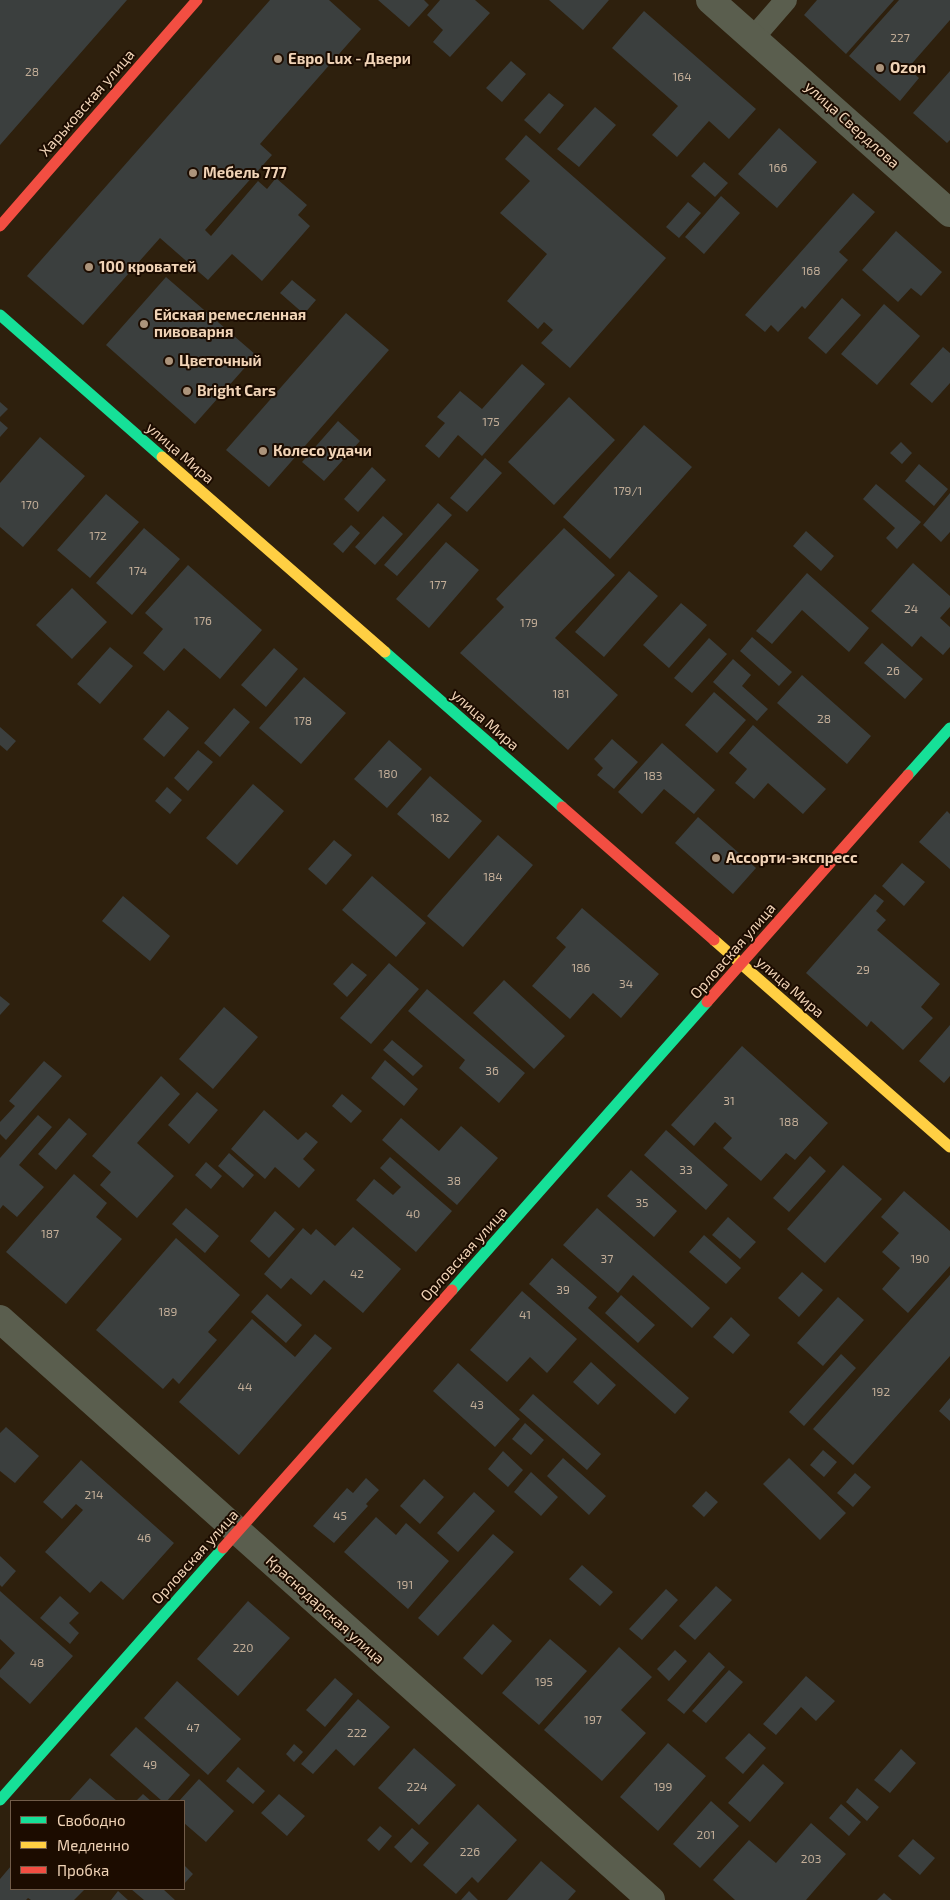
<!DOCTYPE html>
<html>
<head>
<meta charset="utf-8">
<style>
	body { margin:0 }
	#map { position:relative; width:950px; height:1900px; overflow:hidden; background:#2e200d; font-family:"Exo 2",sans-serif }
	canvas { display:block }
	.legend { position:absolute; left:10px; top:1800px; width:175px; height:90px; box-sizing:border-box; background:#1c0c00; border:1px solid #715c49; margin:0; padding:6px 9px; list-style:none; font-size:15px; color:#f0d3b6 }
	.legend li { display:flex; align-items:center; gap:10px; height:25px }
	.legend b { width:25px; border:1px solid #715c49 }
</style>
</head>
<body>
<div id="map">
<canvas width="950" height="1900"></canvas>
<ul class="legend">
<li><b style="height:6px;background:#16e098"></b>Свободно</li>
<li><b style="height:6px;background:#ffcf43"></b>Медленно</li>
<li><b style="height:6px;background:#f24e42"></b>Пробка</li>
</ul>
</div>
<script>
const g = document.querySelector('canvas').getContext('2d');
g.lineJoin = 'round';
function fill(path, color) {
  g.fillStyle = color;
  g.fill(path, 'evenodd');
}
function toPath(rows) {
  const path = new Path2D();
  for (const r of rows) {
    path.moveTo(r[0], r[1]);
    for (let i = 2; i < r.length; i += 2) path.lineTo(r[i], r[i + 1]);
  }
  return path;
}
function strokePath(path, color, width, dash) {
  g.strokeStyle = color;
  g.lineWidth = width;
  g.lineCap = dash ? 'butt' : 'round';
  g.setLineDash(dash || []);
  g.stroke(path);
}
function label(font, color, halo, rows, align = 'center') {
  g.font = font + ' "Exo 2",sans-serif';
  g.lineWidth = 4;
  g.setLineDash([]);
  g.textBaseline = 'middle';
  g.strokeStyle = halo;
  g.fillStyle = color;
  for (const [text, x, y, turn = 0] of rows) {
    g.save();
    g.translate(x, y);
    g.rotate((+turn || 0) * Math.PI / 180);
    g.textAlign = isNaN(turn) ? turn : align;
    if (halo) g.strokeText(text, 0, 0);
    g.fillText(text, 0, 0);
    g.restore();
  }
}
const building = toPath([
	[0,0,127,0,0,145],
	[270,0,329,0,361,29,260,144,272,155,205,230,211,236,258,181,267,189,276,178,307,205,298,215,310,226,262,281,232,254,208,280,160,238,83,325,27,276],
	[378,0,424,0,429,5,409,27],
	[440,0,475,0,490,13,450,57,433,42,443,30,427,15],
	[549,0,609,0,583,30],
	[817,0,894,0,846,54,804,15],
	[899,0,950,0,950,20,908,68,919,78,900,101,849,56],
	[644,11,756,109,729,139,709,121,677,157,652,135,678,106,612,48],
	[511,61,526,74,502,102,486,88],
	[950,71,950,140,947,143,913,113],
	[549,93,564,105,540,134,524,120],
	[595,107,616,125,579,167,557,149],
	[779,128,817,162,777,208,738,174],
	[526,135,666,258,570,368,541,343,553,330,544,322,538,329,507,301,547,254,500,213,530,181,505,159],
	[704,162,728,183,715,197,691,176],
	[853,193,875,212,839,252,848,260,805,309,802,306,778,332,771,325,765,332,745,315],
	[721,196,740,213,704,254,685,237],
	[688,202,701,213,679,238,666,227],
	[896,231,942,272,921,296,911,288,898,302,862,270],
	[166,277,256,355,195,424,106,345],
	[292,280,316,300,304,314,280,293],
	[842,298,861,315,826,354,808,338],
	[884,304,920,336,877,385,841,354],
	[346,313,389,350,269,487,226,450],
	[943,347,950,353,950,383,932,403,910,384],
	[522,364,545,384,482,456,458,435,439,458,425,446,445,423,437,417,460,391,482,409],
	[569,397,615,440,554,505,508,462],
	[0,402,8,409,0,417],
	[0,421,8,428,0,437],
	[338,421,360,441,324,481,302,462],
	[644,425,692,467,610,559,563,517],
	[40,437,85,476,23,547,0,527,0,483],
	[901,442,912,453,902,464,890,453],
	[485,458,502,473,467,512,450,498],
	[919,464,948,489,934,506,905,481],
	[372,467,386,480,358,512,344,499],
	[876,484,921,522,897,549,886,538,895,528,863,499],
	[950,493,950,532,941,542,923,525],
	[106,494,139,522,90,578,57,550],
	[438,503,452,515,397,576,384,565],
	[383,516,403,534,375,565,355,547],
	[351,525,360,533,343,553,333,544],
	[144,528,180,559,132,615,96,583],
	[564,528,615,575,555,638,618,695,568,750,460,653,504,607,496,599],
	[806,531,834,556,821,571,793,546],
	[446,542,479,570,429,628,396,599],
	[913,563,950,596,950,607,940,618,950,627,950,647,943,655,921,636,912,647,871,611],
	[188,565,262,630,220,679,184,648,164,671,143,653,163,629,145,613],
	[629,571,658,596,604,657,575,632],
	[807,573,869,628,849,652,802,610,772,644,756,631],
	[72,588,107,622,72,659,36,625],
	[681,603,707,625,669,668,643,645],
	[752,637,792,672,779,686,740,651],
	[709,638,727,654,692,693,674,678],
	[882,643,923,679,905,699,864,663],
	[110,647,133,666,100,704,77,684],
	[274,648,298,669,266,707,241,685],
	[733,659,751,675,742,686,768,709,757,721,713,682],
	[802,675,871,736,847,764,777,703],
	[304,677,346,713,301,764,259,728],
	[714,692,746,720,717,753,685,725],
	[234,708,250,722,220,757,204,743],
	[168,710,189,728,164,757,143,739],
	[753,725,826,789,803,814,768,783,754,799,735,783,747,769,729,753],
	[0,727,16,741,7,751,0,745],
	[612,739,638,762,614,789,597,775,603,768,594,759],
	[389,740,422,769,387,808,354,779],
	[662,743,715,790,694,814,664,789,642,814,618,792],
	[198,750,213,762,188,791,174,778],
	[430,776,482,821,449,859,397,814],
	[253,784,284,811,237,865,206,838],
	[167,787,182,800,170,814,155,801],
	[947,811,950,814,950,869,919,842],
	[698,817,756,868,733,894,675,843],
	[498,835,533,865,463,947,427,916],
	[334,840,352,855,326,885,308,869],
	[902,863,925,882,904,906,882,886],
	[372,876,426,923,396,957,342,910],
	[875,894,884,901,876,911,886,920,877,930,940,984,921,1007,933,1018,903,1050,871,1021,867,1027,806,973],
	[123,896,170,936,150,961,102,921],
	[582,908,659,974,621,1018,593,993,570,1019,532,986,566,947,556,938],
	[352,963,367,975,347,997,333,984],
	[389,963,419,989,371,1044,340,1018],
	[504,980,565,1036,534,1069,473,1013],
	[427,989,525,1073,499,1103,459,1068,465,1060,408,1011],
	[0,996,10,1004,0,1015],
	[224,1007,258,1037,213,1089,179,1059],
	[950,1025,950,1076,944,1083,919,1061],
	[392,1040,423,1066,413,1076,383,1050],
	[742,1046,828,1123,795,1160,786,1153,761,1181,723,1148,732,1138,715,1122,694,1146,671,1125],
	[385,1060,418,1089,404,1106,371,1078],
	[44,1061,62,1076,6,1140,0,1134,0,1122,15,1106,9,1101],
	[161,1076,180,1094,137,1143,174,1176,137,1218,100,1185,111,1172,92,1156],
	[197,1092,218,1110,189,1144,168,1125],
	[342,1094,362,1111,351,1123,332,1106],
	[264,1110,298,1140,306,1132,318,1142,303,1159,315,1170,299,1188,275,1167,265,1179,231,1149],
	[38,1115,52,1127,19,1165,44,1187,17,1217,3,1205,0,1209,0,1158],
	[69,1118,87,1134,56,1170,38,1154],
	[401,1118,439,1151,461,1126,498,1158,457,1205,382,1140],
	[666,1130,728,1185,706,1210,644,1155],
	[229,1153,254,1175,243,1188,218,1166],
	[810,1156,826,1171,789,1212,773,1198],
	[390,1157,452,1211,416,1252,356,1200,374,1179,393,1195,401,1187,380,1168],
	[206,1162,222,1176,211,1189,195,1175],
	[843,1165,882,1199,825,1263,787,1229],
	[631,1170,677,1211,654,1237,607,1196],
	[74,1174,107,1203,96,1217,122,1239,66,1304,6,1252],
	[904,1191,950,1231,950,1266,908,1313,882,1289,900,1268,882,1252,899,1233,881,1217],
	[186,1208,219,1236,205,1253,172,1224],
	[597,1208,710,1308,692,1328,633,1275,618,1293,563,1245],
	[275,1211,295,1229,269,1258,250,1241],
	[728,1217,756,1242,740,1259,712,1235],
	[353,1227,401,1269,363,1313,324,1280,311,1295,291,1278,281,1289,264,1274,303,1228,311,1235,316,1229,335,1246],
	[704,1235,741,1268,726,1284,689,1252],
	[176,1238,240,1295,208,1332,217,1340,179,1384,173,1378,163,1389,96,1330],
	[552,1258,597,1297,588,1308,689,1398,675,1414,529,1284],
	[802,1272,823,1290,799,1317,778,1298],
	[950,1275,950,1356,853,1465,813,1429],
	[522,1291,577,1339,547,1373,530,1357,507,1382,470,1350],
	[267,1294,302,1325,286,1343,251,1312],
	[621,1295,655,1325,638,1343,605,1313],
	[838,1297,864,1320,823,1366,797,1343],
	[731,1317,750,1335,733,1354,713,1337],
	[252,1319,295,1357,315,1334,332,1348,239,1455,179,1402],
	[841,1354,856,1368,804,1426,789,1412],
	[591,1362,616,1385,598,1405,573,1382],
	[458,1363,520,1419,495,1447,433,1391],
	[533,1394,601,1454,587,1470,519,1410],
	[950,1398,950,1421,939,1411],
	[525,1423,544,1440,531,1455,512,1439],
	[6,1427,39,1456,15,1483,0,1471,0,1433],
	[823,1450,837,1462,824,1477,810,1465],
	[503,1451,523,1470,508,1487,488,1469],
	[563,1458,606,1496,589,1515,547,1476],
	[789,1458,846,1513,820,1540,763,1484],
	[81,1460,174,1543,123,1600,101,1581,90,1593,45,1552,83,1510,76,1504,62,1519,43,1502],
	[531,1472,558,1497,541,1516,514,1492],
	[855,1473,871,1487,853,1507,837,1493],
	[366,1478,379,1490,366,1504,368,1506,334,1543,313,1526,347,1488,353,1493],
	[424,1479,444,1497,420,1524,400,1506],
	[706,1491,718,1502,704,1517,692,1506],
	[474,1492,495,1511,458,1552,437,1533],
	[376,1517,396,1535,406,1523,449,1561,408,1609,344,1552],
	[493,1534,514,1552,438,1636,418,1618],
	[0,1556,16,1571,2,1587,0,1585],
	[582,1565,613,1592,600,1606,569,1579],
	[716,1586,732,1600,695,1640,679,1626],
	[666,1589,678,1600,642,1640,629,1629],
	[0,1591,73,1656,30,1704,0,1677,0,1670,15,1653,0,1639],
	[60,1596,79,1613,69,1623,79,1633,70,1644,40,1618],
	[248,1601,290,1638,238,1696,197,1659],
	[493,1624,512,1641,482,1675,463,1658],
	[550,1639,587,1671,539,1725,502,1693],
	[619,1647,652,1677,621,1710,646,1733,602,1781,544,1730],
	[675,1650,687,1661,669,1681,657,1669],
	[709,1652,725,1667,684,1714,667,1700],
	[729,1670,743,1682,706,1723,692,1711],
	[806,1676,835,1701,816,1721,801,1707,776,1735,763,1724],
	[335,1678,353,1694,325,1727,306,1710],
	[177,1681,241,1739,208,1775,144,1718],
	[358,1699,390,1727,354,1766,336,1749,313,1774,301,1764],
	[136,1727,190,1775,167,1801,162,1801,110,1755],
	[749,1733,766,1748,743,1774,725,1758],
	[668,1743,706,1776,658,1831,620,1797],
	[294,1744,303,1752,294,1762,286,1754],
	[414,1748,456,1785,419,1825,378,1788],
	[901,1749,916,1763,890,1793,874,1780],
	[763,1764,784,1783,750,1822,728,1803],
	[238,1767,265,1791,253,1804,226,1781],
	[90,1778,117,1801,69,1801],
	[199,1779,234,1811,206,1842,184,1823,184,1801,179,1801],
	[857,1788,879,1807,867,1821,846,1802],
	[143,1794,151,1801,136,1801],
	[279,1794,305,1816,287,1836,261,1813],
	[711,1801,739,1826,700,1868,673,1844],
	[478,1804,517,1840,478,1883,472,1877,456,1894,423,1865],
	[841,1804,861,1822,849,1836,829,1818],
	[811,1823,846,1854,806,1900,735,1900,713,1880,749,1840,776,1863],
	[380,1826,392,1836,379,1851,367,1840],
	[412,1828,429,1843,411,1863,394,1847],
	[913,1839,935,1858,920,1875,898,1856],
	[541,1861,576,1891,568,1900,507,1900],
	[184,1865,193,1874,184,1884],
	[11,1866,11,1889,85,1889,74,1900,31,1900,28,1898,26,1900,0,1900,0,1879],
	[131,1889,163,1889,175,1900,144,1900],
	[118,1891,128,1900,111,1900],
	[469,1891,478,1900,461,1900],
	[884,1893,892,1900,877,1900]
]);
const lane = toPath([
	[753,38,786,0]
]);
const street = toPath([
	[710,0,950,213],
	[0,1319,651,1900]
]);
const fast = toPath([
	[0,315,162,457],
	[385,652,562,807],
	[908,775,950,728],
	[452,1290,707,1002],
	[0,1800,223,1548]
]);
const slow = toPath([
	[162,457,385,652],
	[714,940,950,1147]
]);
const jam = toPath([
	[0,226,197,0],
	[562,807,714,940],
	[707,1002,908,775],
	[223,1548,452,1290]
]);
const markers = [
	[278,59,5,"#ac947b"],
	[880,68,5,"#ac947b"],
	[193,173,5,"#ac947b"],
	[89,267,5,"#ac947b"],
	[144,324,5,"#ac947b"],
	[169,361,5,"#ac947b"],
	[187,391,5,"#ac947b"],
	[263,451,5,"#ac947b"],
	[716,858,5,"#ac947b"]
];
const numberNames = [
	["227",900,38],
	["28",32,72],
	["164",682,77],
	["166",778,168],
	["168",811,271],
	["175",491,422],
	["179/1",628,491],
	["170",30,505],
	["172",98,536],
	["174",138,571],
	["177",438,585],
	["24",911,609],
	["176",203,621],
	["179",529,623],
	["26",893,671],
	["181",561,694],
	["28",824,719],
	["178",303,721],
	["180",388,774],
	["183",653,776],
	["182",440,818],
	["184",493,877],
	["186",581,968],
	["29",863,970],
	["34",626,984],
	["36",492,1071],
	["31",729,1101],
	["188",789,1122],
	["33",686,1170],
	["38",454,1181],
	["35",642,1203],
	["40",413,1214],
	["187",50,1234],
	["37",607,1259],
	["190",920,1259],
	["42",357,1274],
	["39",563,1290],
	["189",168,1312],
	["41",525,1315],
	["44",245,1387],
	["192",881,1392],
	["43",477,1405],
	["214",94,1495],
	["45",340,1516],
	["46",144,1538],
	["191",405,1585],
	["220",243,1648],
	["48",37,1663],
	["195",544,1682],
	["197",593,1720],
	["47",193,1728],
	["222",357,1733],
	["49",150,1765],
	["224",417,1787],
	["199",663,1787],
	["201",706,1835],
	["226",470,1852],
	["203",811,1859]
];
const poiNames = [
	["Евро Lux - Двери",288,59],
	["Ozon",890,68],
	["Мебель 777",203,173],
	["100 кроватей",99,267],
	["Ейская ремесленная",154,315],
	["пивоварня",154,332],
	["Цветочный",179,361],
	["Bright Cars",197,391],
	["Колесо удачи",273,451],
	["Ассорти-экспресс",726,858]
];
const streetNames = [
	["Харьковская улица",87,103,-49],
	["улица Свердлова",852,125,42],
	["улица Мира",180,453,41],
	["улица Мира",485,720,41],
	["Орловская улица",733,951,-49],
	["улица Мира",790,987,41],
	["Орловская улица",464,1254,-48],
	["Орловская улица",195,1557,-48],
	["Краснодарская улица",325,1610,42]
];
fill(building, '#3b3f3e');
strokePath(lane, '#5a5e4e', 22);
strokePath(street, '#5a5e4e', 28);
strokePath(fast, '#16e098', 11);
strokePath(slow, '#ffcf43', 11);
strokePath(jam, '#f24e42', 11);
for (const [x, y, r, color] of markers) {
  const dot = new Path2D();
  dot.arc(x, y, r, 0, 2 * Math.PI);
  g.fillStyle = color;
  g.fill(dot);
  strokePath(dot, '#1c0c00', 2);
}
label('12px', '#c3ae98', null, numberNames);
label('bold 15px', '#f0d3b6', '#1c0c00', poiNames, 'left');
label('15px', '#f0d3b6', '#1c0c00', streetNames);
</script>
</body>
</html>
